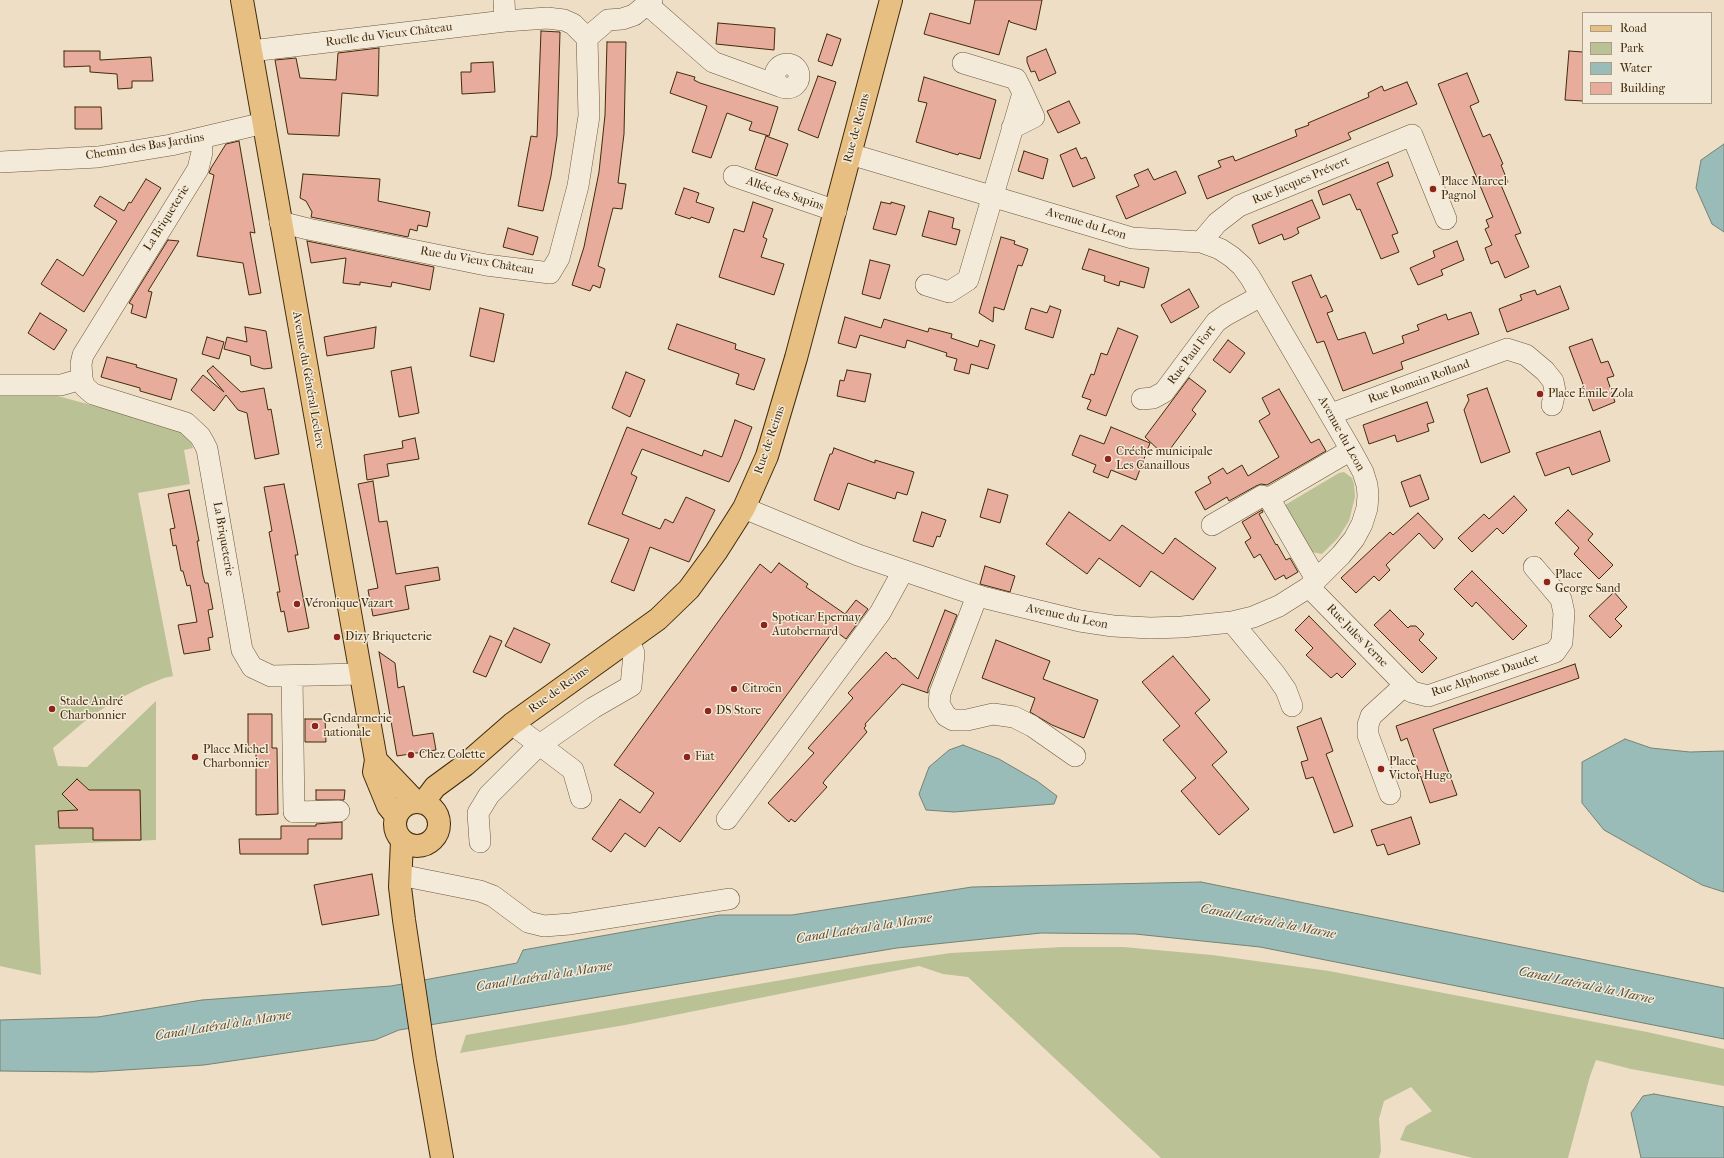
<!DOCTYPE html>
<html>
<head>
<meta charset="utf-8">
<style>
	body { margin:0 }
	#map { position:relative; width:1724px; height:1158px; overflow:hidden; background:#eedec6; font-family:"IM FELL French Canon",serif }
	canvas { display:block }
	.legend { position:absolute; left:1582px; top:12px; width:130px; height:92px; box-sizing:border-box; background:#f4eada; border:1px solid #ac9e86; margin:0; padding:5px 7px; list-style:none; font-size:12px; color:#412b09 }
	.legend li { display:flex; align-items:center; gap:8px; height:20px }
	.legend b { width:20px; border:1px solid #ac9e86 }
</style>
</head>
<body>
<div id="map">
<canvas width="1724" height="1158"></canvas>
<ul class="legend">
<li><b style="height:5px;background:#e7bf83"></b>Road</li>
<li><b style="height:11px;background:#bac194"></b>Park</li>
<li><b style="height:11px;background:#99bcb8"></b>Water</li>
<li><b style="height:11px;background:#e7ac9b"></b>Building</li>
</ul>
</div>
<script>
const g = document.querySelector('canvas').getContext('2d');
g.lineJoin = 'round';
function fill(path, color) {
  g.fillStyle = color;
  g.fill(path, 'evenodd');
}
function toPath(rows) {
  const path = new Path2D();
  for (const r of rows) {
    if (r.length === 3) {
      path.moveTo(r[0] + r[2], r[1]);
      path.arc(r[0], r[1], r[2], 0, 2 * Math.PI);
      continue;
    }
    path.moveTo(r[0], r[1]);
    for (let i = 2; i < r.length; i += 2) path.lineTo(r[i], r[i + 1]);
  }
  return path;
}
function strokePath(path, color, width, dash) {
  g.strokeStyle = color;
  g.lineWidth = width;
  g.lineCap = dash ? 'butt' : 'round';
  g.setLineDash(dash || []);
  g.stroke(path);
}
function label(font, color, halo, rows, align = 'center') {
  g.font = font + ' "IM FELL French Canon",serif';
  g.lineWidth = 3;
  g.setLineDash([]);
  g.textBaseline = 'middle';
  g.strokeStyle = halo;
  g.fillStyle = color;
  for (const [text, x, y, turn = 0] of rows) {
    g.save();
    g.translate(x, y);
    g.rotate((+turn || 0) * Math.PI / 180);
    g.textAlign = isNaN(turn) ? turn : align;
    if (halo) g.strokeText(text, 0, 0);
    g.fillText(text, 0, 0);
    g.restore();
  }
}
const green = toPath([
	[0,395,54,395,172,427,184,433,191,442,193,448,184,450,190,484,138,493,173,676,164,678,144,686,115,701,91,716,53,748,58,766,87,767,156,701,156,840,35,845,41,975,0,966],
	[1344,472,1352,478,1354,484,1355,497,1349,521,1338,538,1322,554,1312,552,1280,508,1339,473],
	[1063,947,1123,947,1212,955,1329,971,1647,1032,1724,1049,1724,1086,1631,1069,1596,1060,1590,1076,1568,1158,1473,1158,1400,1140,1406,1126,1432,1111,1411,1087,1384,1101,1379,1119,1381,1151,1379,1158,1161,1158,968,977,943,974,919,966,625,1025,460,1053,466,1035,868,965,951,953]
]);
const water = toPath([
	[1724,144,1724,232,1712,224,1696,188,1701,160,1724,144],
	[1625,739,1651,748,1690,752,1724,751,1724,892,1702,885,1604,830,1582,803,1582,762,1625,739],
	[963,745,999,759,1037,781,1057,796,1054,804,954,812,926,810,919,794,929,767,949,750,963,745],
	[1201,882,1724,988,1724,1039,1260,947,1135,934,1041,933,897,948,399,1030,375,1040,204,1065,93,1072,0,1071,0,1020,98,1017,202,1000,391,986,517,963,523,950,719,915,792,915,972,887,1201,882],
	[1654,1094,1724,1107,1724,1158,1641,1158,1631,1113,1643,1096,1654,1094]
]);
const building = toPath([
	[975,0,1042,0,1036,30,1010,22,1009,20,999,55,924,34,930,13,970,24,975,0],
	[718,23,775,28,774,50,716,44,718,23],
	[541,31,560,32,557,136,551,176,543,211,518,206,531,136,537,137,541,31],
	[827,34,841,39,832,66,818,61,827,34],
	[607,42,626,42,624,134,618,183,626,184,622,209,613,208,598,266,605,269,600,288,593,285,590,291,572,285,584,247,599,172,605,115,607,42],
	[379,48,378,96,342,93,339,136,288,134,275,60,296,58,300,78,336,80,338,53,379,48],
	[1046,49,1056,73,1039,81,1035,71,1031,72,1027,62,1027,57,1046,49],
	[64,51,100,51,100,60,151,57,153,81,132,81,132,88,118,89,117,74,90,72,90,66,64,67,64,51],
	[1569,51,1583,52,1583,101,1565,100,1569,51],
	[493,62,495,92,462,94,461,72,471,72,471,63,493,62],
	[677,72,695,77,694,80,700,83,778,107,769,136,749,130,752,122,727,113,711,158,692,152,707,106,670,93,677,72],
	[1467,73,1479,102,1470,106,1483,137,1490,134,1503,164,1501,165,1508,182,1501,185,1521,233,1515,235,1529,267,1505,278,1498,261,1491,264,1485,248,1492,245,1485,229,1489,227,1486,220,1493,217,1438,84,1467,73],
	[818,76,836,82,818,138,798,130,818,76],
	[924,77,996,100,980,159,959,153,958,155,916,142,927,103,918,101,924,77],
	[1407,82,1417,104,1348,133,1351,139,1207,199,1198,176,1221,167,1218,161,1233,156,1235,161,1297,136,1295,130,1309,125,1308,123,1369,97,1368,93,1382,86,1384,91,1407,82],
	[1069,101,1080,123,1058,133,1047,111,1069,101],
	[75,107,101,107,102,129,75,129,75,107],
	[766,136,788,144,777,176,755,169,766,136],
	[239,141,255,233,250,232,261,293,249,295,243,263,197,256,214,175,209,173,211,168,226,144,239,141],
	[1076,148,1081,159,1086,157,1095,178,1073,187,1060,155,1076,148],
	[1024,151,1048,159,1043,179,1018,171,1024,151],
	[1388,162,1393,176,1377,183,1398,233,1392,235,1399,252,1381,259,1360,209,1357,210,1350,194,1323,205,1318,191,1388,162],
	[1148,169,1154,180,1176,171,1186,193,1126,219,1116,196,1139,186,1134,175,1148,169],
	[303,174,380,179,378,201,430,212,427,227,418,225,417,231,410,229,408,237,311,217,312,212,306,201,300,198,303,174],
	[146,179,161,188,84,312,41,284,57,259,83,276,117,221,94,206,100,196,124,211,129,202,131,203,146,179],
	[684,188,699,193,696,202,714,208,709,223,691,217,690,219,675,214,684,188],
	[1312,200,1320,218,1297,228,1299,233,1292,237,1284,240,1282,234,1259,244,1252,225,1312,200],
	[753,202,773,209,763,237,767,239,761,257,784,264,774,295,719,277,734,229,744,232,753,202],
	[881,202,891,204,891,202,905,206,896,235,873,229,881,202],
	[929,211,954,218,952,228,960,230,956,245,922,236,929,211],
	[508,228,538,237,533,255,503,247,508,228],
	[1001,237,1015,241,1014,244,1028,249,1022,266,1018,265,1004,310,994,307,993,322,979,313,1001,237],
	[168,240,179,241,148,291,152,292,146,318,131,313,133,305,129,303,168,240],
	[307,241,434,267,430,290,392,282,391,287,360,282,360,285,343,283,346,258,311,263,307,241],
	[1457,241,1464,260,1441,270,1443,275,1418,285,1410,268,1435,257,1433,251,1457,241],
	[1089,249,1149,268,1144,288,1120,281,1119,286,1104,281,1105,276,1082,269,1089,249],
	[870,260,890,265,880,299,862,294,870,260],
	[1311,275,1321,298,1326,295,1333,311,1327,313,1338,340,1365,332,1373,354,1404,343,1402,336,1419,330,1417,325,1446,314,1448,320,1471,312,1479,334,1401,362,1403,369,1343,391,1324,341,1317,343,1292,282,1311,275],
	[1560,286,1569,309,1507,332,1499,309,1522,300,1520,295,1535,290,1537,295,1560,286],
	[1189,289,1199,307,1171,323,1161,305,1189,289],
	[1050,306,1061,310,1053,338,1025,329,1031,308,1047,313,1050,306],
	[480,308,504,314,494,362,470,356,480,308],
	[40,313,67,330,54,350,28,333,40,313],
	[845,317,881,328,884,319,928,332,929,328,952,334,951,338,978,347,980,340,995,345,988,369,971,364,969,374,954,370,957,359,946,356,947,353,907,340,905,348,860,335,856,348,838,343,845,317],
	[677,324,736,344,735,349,765,359,754,390,736,384,739,374,668,349,677,324],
	[245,327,266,331,272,368,264,369,251,365,250,356,224,349,227,337,247,342,245,327],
	[376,327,374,348,327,356,324,337,376,327],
	[1118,328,1138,336,1106,416,1087,409,1091,400,1082,397,1091,374,1094,375,1101,353,1107,355,1118,328],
	[207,337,224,342,219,359,202,354,207,337],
	[1592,339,1601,363,1608,361,1614,376,1607,378,1615,402,1593,411,1569,347,1592,339],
	[1228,340,1245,353,1230,373,1213,360,1228,340],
	[107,357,137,365,136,367,177,379,171,400,140,391,140,388,101,377,107,357],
	[213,366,241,392,264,388,268,410,271,409,279,454,255,459,247,413,238,410,226,395,214,411,191,390,203,375,224,392,207,371,213,366],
	[411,367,419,413,399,417,391,371,411,367],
	[847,370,871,374,865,402,837,396,840,380,844,381,847,370],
	[626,372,645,380,630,417,612,408,626,372],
	[1189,378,1206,391,1192,410,1196,414,1165,456,1145,437,1189,378],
	[1487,388,1510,452,1481,463,1464,410,1469,400,1467,395,1487,388],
	[1279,389,1311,443,1319,439,1326,451,1267,485,1261,484,1256,486,1229,501,1227,497,1205,510,1195,492,1211,483,1208,477,1223,468,1227,474,1242,465,1248,476,1279,457,1259,421,1270,414,1262,398,1279,389],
	[1427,402,1434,422,1427,424,1429,431,1397,442,1395,435,1369,444,1363,425,1427,402],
	[735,420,752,427,740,459,729,482,642,449,631,474,637,477,622,514,660,529,665,519,673,523,686,497,715,510,689,562,650,547,634,591,611,582,629,539,588,524,627,427,702,456,704,450,722,457,735,420],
	[1111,427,1150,443,1136,480,1111,470,1108,478,1093,472,1096,465,1072,455,1080,435,1104,444,1111,427],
	[1600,431,1610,461,1572,475,1569,467,1545,476,1536,453,1600,431],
	[415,438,419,459,387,464,389,476,367,480,364,455,403,448,402,441,415,438],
	[834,448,875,463,875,460,914,472,907,495,897,492,895,499,848,483,839,510,814,500,830,454,832,454,834,448],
	[1420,475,1429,499,1410,507,1401,482,1420,475],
	[373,481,379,522,387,521,396,574,438,567,440,580,405,586,409,609,373,616,368,590,378,588,358,484,373,481],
	[284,484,298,555,295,555,309,628,288,632,284,611,281,612,277,592,280,592,269,532,272,531,264,487,284,484],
	[988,489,1008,495,1000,523,980,517,988,489],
	[189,490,199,541,197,541,203,576,205,583,208,583,213,609,208,610,213,637,208,638,210,650,184,654,178,625,197,622,190,585,187,586,183,571,181,571,176,545,173,546,170,529,175,528,168,494,189,490],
	[1514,496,1527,510,1503,534,1497,528,1472,552,1458,538,1484,514,1489,519,1514,496],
	[1262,510,1263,512,1259,514,1276,545,1277,544,1286,560,1290,558,1298,572,1286,579,1284,575,1275,580,1260,554,1254,558,1245,542,1251,538,1242,522,1262,510],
	[1568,510,1593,534,1588,540,1613,565,1599,579,1574,554,1579,548,1555,523,1568,510],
	[922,512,946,520,940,537,937,536,933,547,913,541,922,512],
	[1069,512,1110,541,1122,525,1163,554,1175,538,1216,568,1193,600,1151,571,1140,587,1099,558,1087,574,1046,544,1069,512],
	[1418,513,1443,539,1434,549,1419,533,1386,565,1390,570,1379,581,1374,576,1356,593,1341,578,1390,532,1393,535,1418,513],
	[779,563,808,584,806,587,845,614,856,600,868,609,846,639,834,630,680,842,659,827,645,847,625,833,611,852,592,839,620,799,640,813,654,793,614,765,760,564,771,573,779,563],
	[985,566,1015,576,1010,592,980,584,985,566],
	[1472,571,1527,626,1513,640,1476,602,1472,607,1454,589,1472,571],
	[1614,592,1627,607,1615,619,1622,626,1610,638,1589,616,1614,592],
	[945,610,957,615,928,689,928,693,902,684,865,724,866,726,864,728,867,732,825,780,823,783,827,787,795,822,791,819,789,822,768,803,814,753,808,748,853,698,848,693,886,652,893,659,895,658,918,679,945,610],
	[1390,610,1408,628,1410,626,1416,626,1424,634,1419,640,1437,658,1422,673,1374,625,1390,610],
	[1309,616,1356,664,1342,678,1337,673,1331,678,1306,655,1313,648,1295,630,1309,616],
	[514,628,550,644,541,663,505,646,514,628],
	[490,636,502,641,486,677,473,672,490,636],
	[996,640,1050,661,1043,679,1098,700,1084,738,1052,725,1030,712,1035,698,982,678,996,640],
	[379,652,395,663,398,688,404,686,413,736,433,733,436,750,397,756,379,652],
	[1173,656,1210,700,1195,713,1227,752,1212,765,1249,809,1219,835,1181,791,1196,778,1163,740,1180,726,1142,682,1173,656],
	[1575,664,1579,678,1433,729,1457,795,1430,803,1407,738,1401,741,1396,726,1575,664],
	[248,714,272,714,272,748,277,748,278,814,256,815,256,748,248,748,248,714],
	[1321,718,1333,751,1326,754,1353,826,1334,833,1313,777,1306,779,1301,762,1308,760,1297,727,1321,718],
	[305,719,325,719,326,742,305,742,305,719],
	[77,779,89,790,140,790,141,840,93,840,93,828,59,828,58,811,78,810,62,794,77,779],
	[316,790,345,790,344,800,316,800,316,790],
	[1411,817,1420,844,1388,855,1384,844,1377,846,1371,830,1411,817],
	[342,822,342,839,308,839,308,854,240,854,239,839,281,839,281,826,316,826,316,824,342,822],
	[372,874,379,915,322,925,314,885,372,874]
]);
const minor = toPath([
	[504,0,505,21],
	[648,5,713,62,779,86],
	[251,51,505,21,547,18,564,20,573,24,587,38],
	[787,76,12],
	[1012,128,1034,117,1023,93],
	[201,139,202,152,198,169,83,355,81,364,82,379,85,387,93,394,186,423,200,436,204,443,207,449,242,650,252,667,271,676,360,674],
	[0,162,98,157,171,145,264,123],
	[734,176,836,211],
	[280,222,308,229,486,265,550,273,559,258,578,186,589,116,587,38,608,20,622,19,634,15,652,0],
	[1201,242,1217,223,1239,206,1412,135,1446,219],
	[926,285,949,292,968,280,1023,93,1016,79,963,63],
	[0,385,61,385,82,379],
	[1142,399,1153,398,1164,392,1216,322,1226,315,1261,296],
	[1331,414,1507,349,1526,355,1545,371,1553,381,1555,391,1552,405],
	[1269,498,1316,579],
	[744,508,858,555,982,597,1080,621,1113,626,1150,628,1182,627,1232,622,1253,617,1279,606,1309,587,1341,555,1354,539,1362,524,1367,508,1368,495,1367,485,1363,472,1351,450,1250,277,1242,266,1232,257,1220,249,1201,242,1132,238,850,154],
	[1212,525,1262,496,1269,498,1351,450],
	[1309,587,1405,685,1412,692,1428,696,1555,652,1562,642,1564,613,1561,599,1534,567],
	[977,596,940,693,939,704,946,716,953,720,967,720,993,714,1014,717,1032,726,1075,756],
	[1232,622,1275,674,1286,690,1292,706],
	[292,676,294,812,339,811],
	[512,724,573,770,581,798],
	[1390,794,1368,735,1368,725,1371,716,1405,685],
	[727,819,880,613,903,571],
	[480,842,478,813,489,795,538,746,593,708,631,686,634,653,628,640],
	[410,877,480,891,493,896,528,922,544,926,570,924,729,899]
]);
const major = toPath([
	[242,0,376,760,374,772,388,806,396,816],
	[376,760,416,802],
	[417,824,22],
	[423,803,435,787,465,765,512,724,658,619,689,589,716,552,744,508,767,456,796,358,891,0],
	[402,841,400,887,404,920,425,1060,442,1158]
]);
const markers = [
	[1433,189,4,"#8f2418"],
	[1540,394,4,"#8f2418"],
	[1108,459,4,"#8f2418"],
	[1547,582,4,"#8f2418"],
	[297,604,4,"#8f2418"],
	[764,625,4,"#8f2418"],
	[337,637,4,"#8f2418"],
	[734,689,4,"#8f2418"],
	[52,709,4,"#8f2418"],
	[708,711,4,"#8f2418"],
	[315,726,4,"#8f2418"],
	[411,755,4,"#8f2418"],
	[195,757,4,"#8f2418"],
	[687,757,4,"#8f2418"],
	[1381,769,4,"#8f2418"]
];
const streetNames = [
	["Ruelle du Vieux Château",389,35,-7],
	["Rue de Reims",857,128,-75],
	["Chemin des Bas Jardins",145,147,-9],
	["Rue Jacques Prévert",1301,181,-23],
	["Allée des Sapins",785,194,19],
	["La Briqueterie",167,218,-58],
	["Avenue du Leon",1086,224,17],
	["Rue du Vieux Château",477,261,10],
	["Rue Paul Fort",1192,355,-53],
	["Avenue du Général Leclerc",308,380,80],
	["Rue Romain Rolland",1419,382,-20],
	["Avenue du Leon",1341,434,61],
	["Rue de Reims",770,440,-71],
	["La Briqueterie",223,539,80],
	["Avenue du Leon",1067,617,12],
	["Rue Jules Verne",1357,636,46],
	["Rue Alphonse Daudet",1485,676,-18],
	["Rue de Reims",559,690,-36]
];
const poiNames = [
	["Place Marcel",1441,182],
	["Pagnol",1441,196],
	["Place Émile Zola",1548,394],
	["Créche municipale",1116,452],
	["Les Canaillous",1116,466],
	["Place",1555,575],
	["George Sand",1555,589],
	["Véronique Vazart",305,604],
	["Spoticar Epernay",772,618],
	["Autobernard",772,632],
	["Dizy Briqueterie",345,637],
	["Citroën",742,689],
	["Stade André",60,702],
	["Charbonnier",60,716],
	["DS Store",716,711],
	["Gendarmerie",323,719],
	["nationale",323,733],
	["Place Michel",203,750],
	["Charbonnier",203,764],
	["Chez Colette",419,755],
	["Fiat",695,757],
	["Place",1389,762],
	["Victor Hugo",1389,776]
];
const waterNames = [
	["Canal Latéral à la Marne",1268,922,11],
	["Canal Latéral à la Marne",864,929,-9],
	["Canal Latéral à la Marne",544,977,-9],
	["Canal Latéral à la Marne",1586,986,12],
	["Canal Latéral à la Marne",223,1026,-9]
];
fill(green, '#bac194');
fill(water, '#99bcb8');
strokePath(water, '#768272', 1);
fill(building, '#e7ac9b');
strokePath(building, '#412b09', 1);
strokePath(minor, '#6c5838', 22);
strokePath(major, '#412b09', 24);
strokePath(minor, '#f4eada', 21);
strokePath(major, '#e7bf83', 22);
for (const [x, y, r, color] of markers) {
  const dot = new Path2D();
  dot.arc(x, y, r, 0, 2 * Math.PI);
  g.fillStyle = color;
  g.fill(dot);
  strokePath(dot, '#f4eada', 1.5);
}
label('12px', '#412b09', '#f4eada', streetNames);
label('12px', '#412b09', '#f4eada', poiNames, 'left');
label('italic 13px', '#574f35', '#f4eada', waterNames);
</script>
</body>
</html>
